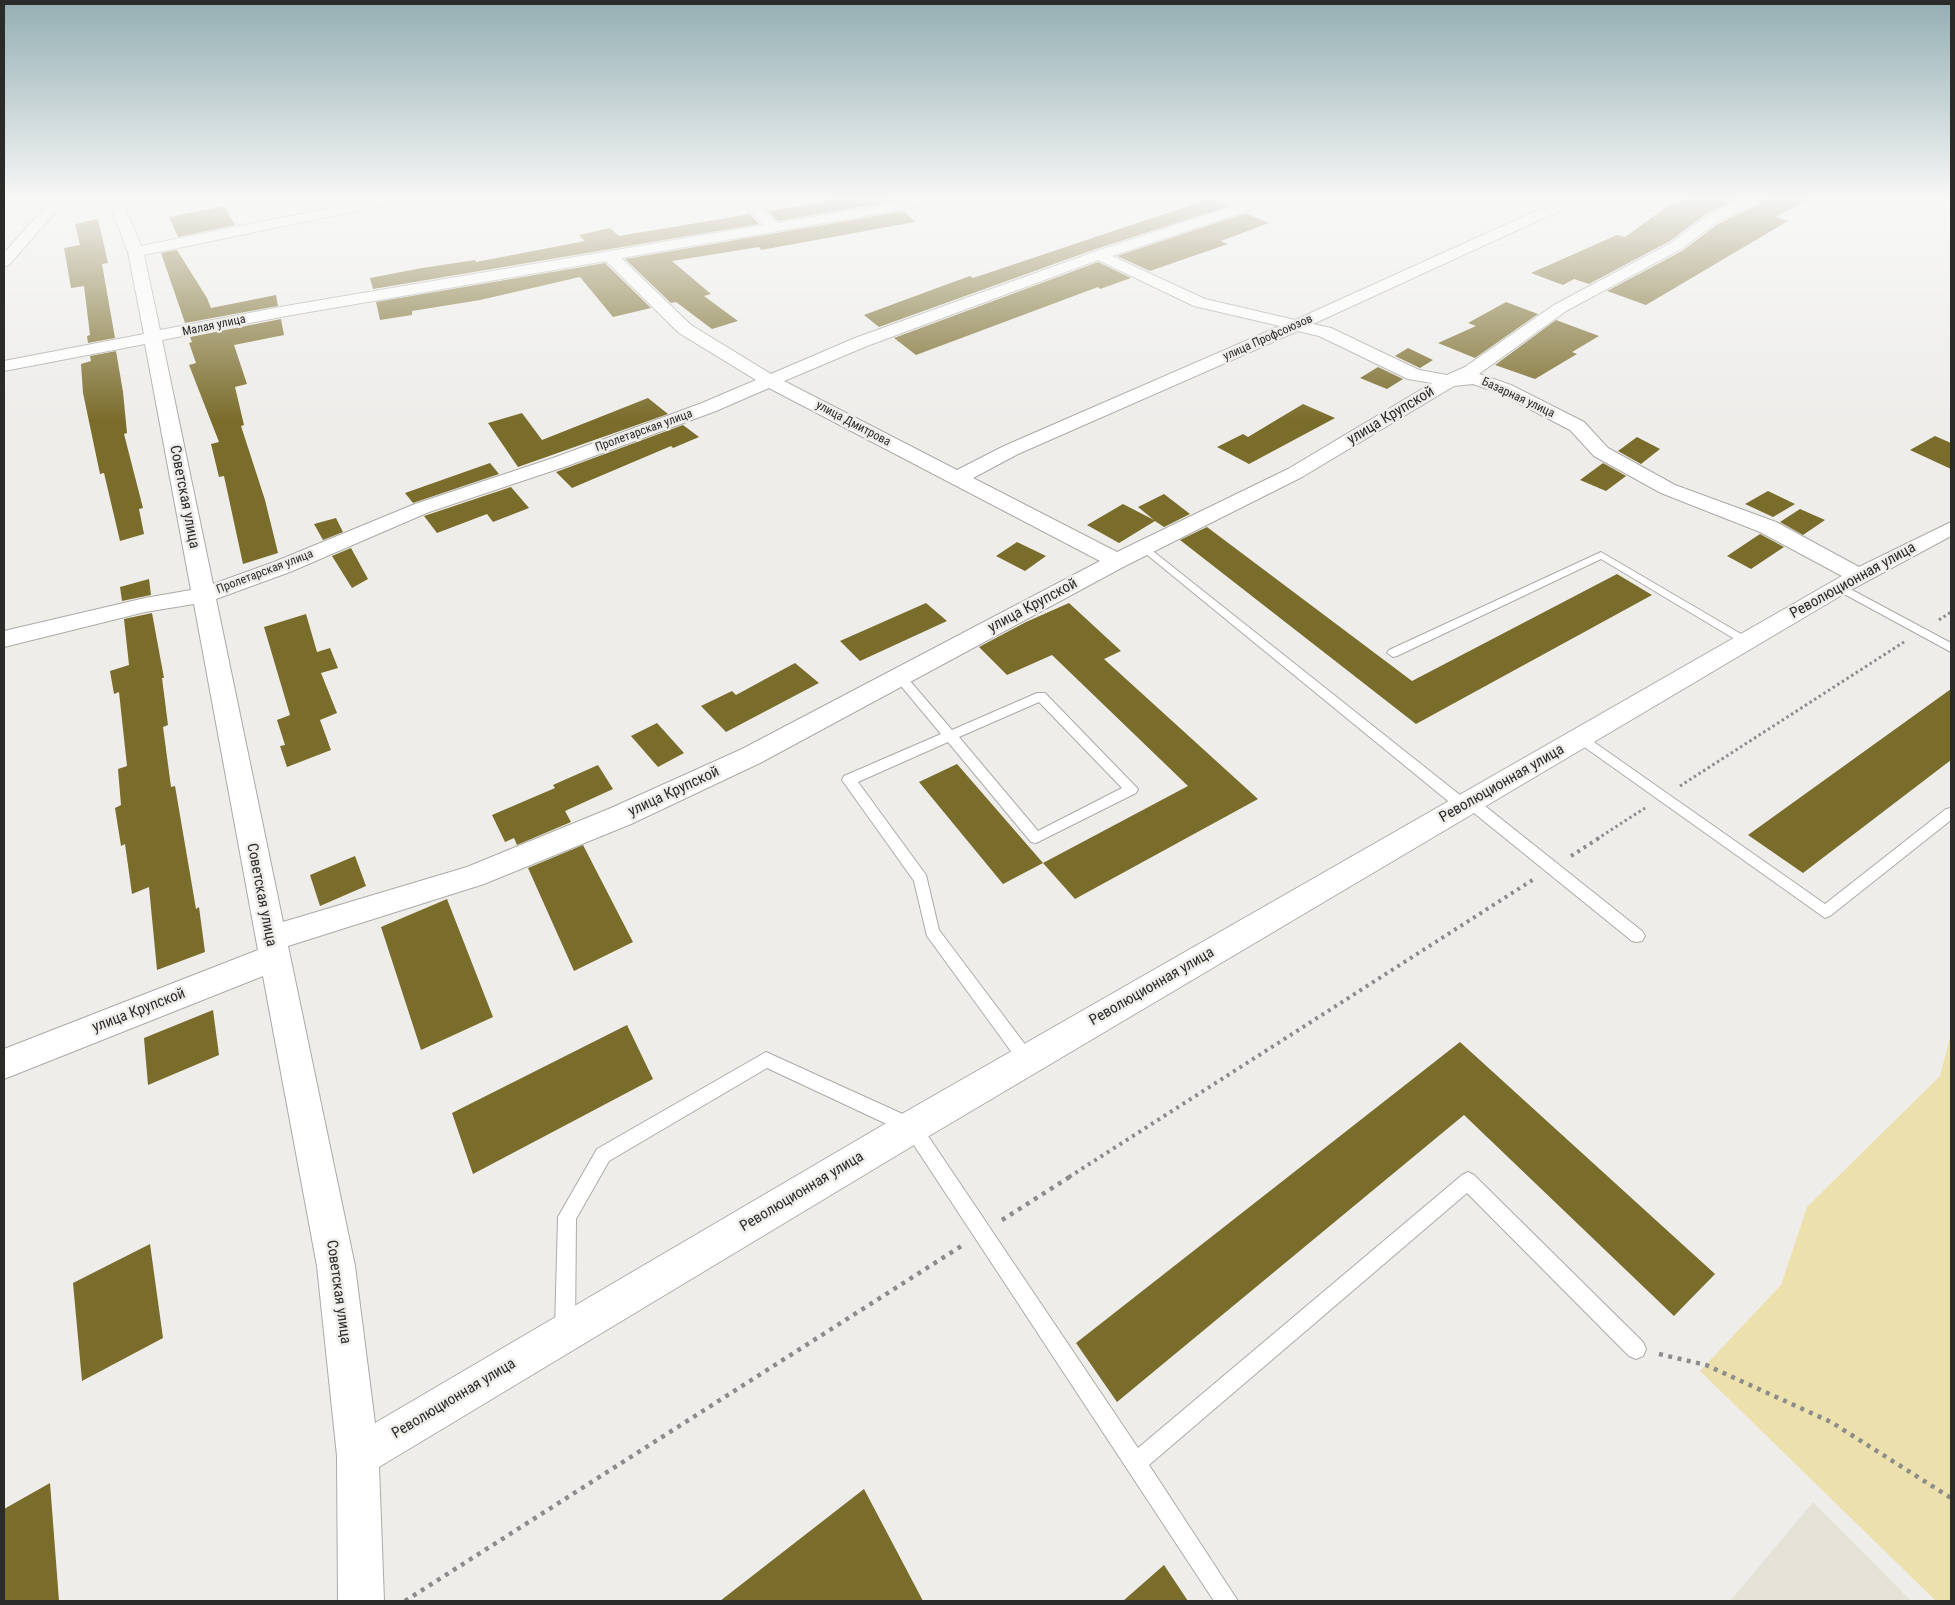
<!DOCTYPE html>
<html>
<head>
<meta charset="utf-8">
<style>
	body { margin:0 }
	#map { position:relative; width:1955px; height:1605px; overflow:hidden; background:#eeedea; font-family:"Roboto Condensed",sans-serif }
	canvas { display:block }
	.frame { position:absolute; inset:0; border:5px solid #2b2b2a; pointer-events:none }
</style>
</head>
<body>
<div id="map">
<canvas width="1955" height="1605"></canvas>
<div class="frame"></div>
</div>
<script>
const g = document.querySelector('canvas').getContext('2d');
g.lineJoin = 'round';
function fill(path, color) {
  g.fillStyle = color;
  g.fill(path, 'evenodd');
}
function toPath(rows) {
  const path = new Path2D();
  for (const r of rows) {
    path.moveTo(r[0], r[1]);
    for (let i = 2; i < r.length; i += 2) path.lineTo(r[i], r[i + 1]);
  }
  return path;
}
function strokePath(path, color, width, dash) {
  g.strokeStyle = color;
  g.lineWidth = width;
  g.lineCap = dash ? 'butt' : 'round';
  g.setLineDash(dash || []);
  g.stroke(path);
}
function label(font, color, halo, rows, align = 'center') {
  g.font = font + ' "Roboto Condensed",sans-serif';
  g.lineWidth = 5;
  g.setLineDash([]);
  g.textBaseline = 'middle';
  g.strokeStyle = halo;
  g.fillStyle = color;
  for (const [text, x, y, turn = 0] of rows) {
    g.save();
    g.translate(x, y);
    g.rotate((+turn || 0) * Math.PI / 180);
    g.textAlign = isNaN(turn) ? turn : align;
    if (halo) g.strokeText(text, 0, 0);
    g.fillText(text, 0, 0);
    g.restore();
  }
}
const built = toPath([
	[1813,1502,1911,1601,1730,1601]
]);
const green = toPath([
	[1951,1033,1951,1601,1936,1601,1700,1371,1781,1285,1807,1207,1940,1076]
]);
const building = toPath([
	[827,196,888,196,894,201,778,221,768,211,831,201],
	[1690,196,1744,196,1706,214,1670,241,1589,284,1574,279,1563,285,1531,273,1617,235,1625,237,1673,202,1677,203],
	[1768,196,1816,196,1775,217,1788,221,1646,305,1607,291,1682,251,1718,224,1765,201],
	[1212,198,1229,206,1093,250,879,327,864,315,945,285,970,276,973,278],
	[224,206,235,225,178,237,169,217],
	[904,211,915,222,761,250,759,247,672,261,711,294,704,296,738,321,712,329,676,302,671,303,625,259],
	[1246,213,1269,223,1221,241,1228,244,1150,271,1117,256],
	[750,214,759,224,373,289,370,278,422,268,475,260,476,262,585,241,579,235,610,228,619,236],
	[98,219,108,263,102,264,115,338,88,343,87,336,90,335,84,286,71,288,64,248,80,245,75,224],
	[177,250,207,298,211,308,276,295,278,306,185,323,161,253],
	[1098,262,1131,278,1100,289,1098,287,916,355,894,338],
	[605,263,651,308,613,317,580,277,480,300,412,311,412,315,380,320,376,302],
	[1506,302,1538,314,1475,358,1438,343,1476,326,1468,323],
	[281,319,284,335,234,345,247,384,235,387,244,425,241,426,265,500,278,553,243,564,224,476,219,477,211,444,219,442,189,365,196,363,189,343,192,342,190,337],
	[1556,320,1599,336,1572,352,1577,354,1535,379,1495,365],
	[1408,348,1433,360,1420,368,1395,356],
	[116,351,123,392,127,433,124,434,143,508,139,509,144,534,120,541,104,473,100,474,83,393,81,364,91,361,90,356],
	[1378,367,1403,379,1387,389,1360,378],
	[648,398,668,414,518,467,488,423,522,413,542,440],
	[1303,404,1335,418,1249,464,1217,447,1243,434,1248,437],
	[683,425,699,437,673,448,671,446,572,488,556,472],
	[1935,436,1951,443,1951,469,1910,450],
	[1637,437,1660,449,1641,464,1618,451],
	[490,463,499,474,413,503,405,493],
	[1603,463,1626,476,1606,491,1580,480],
	[511,487,529,508,493,522,487,514,437,533,424,516],
	[1768,491,1795,504,1773,517,1745,504],
	[1164,494,1190,514,1164,527,1155,521,1119,543,1087,525,1123,504,1154,520,1138,507],
	[1800,509,1825,520,1803,535,1780,522],
	[336,518,343,532,323,540,314,524],
	[1207,527,1412,681,1617,574,1652,595,1416,724,1180,540],
	[1760,534,1784,547,1751,569,1727,556],
	[1017,542,1046,556,1025,571,996,556],
	[351,548,368,579,352,588,332,556],
	[149,579,151,595,122,601,120,587],
	[926,603,947,621,860,661,840,641],
	[1069,603,1121,651,1104,659,1258,799,1075,899,1043,863,1188,786,1052,655,1007,675,979,647,1026,622],
	[152,613,164,678,162,678,168,725,163,727,171,787,175,786,196,909,199,907,205,952,157,970,149,887,132,894,125,844,121,846,115,808,121,805,118,769,127,766,119,692,114,694,110,671,129,665,124,619],
	[306,614,317,652,330,648,338,668,321,673,337,713,320,720,331,750,287,767,280,746,285,745,277,720,290,715,264,627],
	[795,663,819,683,726,732,701,706,732,691,736,695],
	[1951,689,1951,760,1803,873,1748,835],
	[657,723,684,753,658,767,631,736],
	[957,764,1043,863,1003,884,919,782],
	[598,765,613,789,565,811,571,822,517,845,514,838,505,842,492,815,555,788,553,785],
	[583,845,633,942,574,971,528,868],
	[355,856,366,886,320,906,310,875],
	[447,899,493,1017,421,1050,381,927],
	[213,1010,219,1055,148,1085,144,1038],
	[627,1025,653,1079,473,1174,452,1113],
	[1460,1042,1715,1274,1674,1316,1464,1115,1117,1402,1076,1343],
	[150,1244,163,1338,82,1381,73,1283],
	[50,1483,59,1601,4,1601,4,1509],
	[864,1489,923,1601,720,1601],
	[1164,1565,1188,1601,1123,1601]
]);
const pathFar2 = toPath([
	[1939,620,1951,612],
	[1680,786,1904,642],
	[1597,839,1645,808]
]);
const pathFar1 = toPath([
	[1571,856,1599,838],
	[1069,1177,1534,879]
]);
const path = toPath([
	[1002,1220,1071,1176],
	[1659,1354,1706,1365,1831,1422,1951,1498],
	[405,1601,963,1245]
]);
const lane = toPath([
	[1144,544,1465,799,1470,797,1475,798,1642,931,1645,936,1642,941,1637,942,1632,941,1469,809,1464,811,1459,810,1140,549,1140,545,1144,544],
	[1601,552,1753,641,1751,644,1743,644,1601,559,1397,656,1393,657,1387,653,1389,650,1601,552],
	[1839,583,1951,643,1951,652,1835,589,1833,587,1839,583],
	[900,673,904,674,952,730,1037,693,1045,693,1138,789,1136,793,1036,843,1031,842,948,742,858,782,926,875,939,930,1033,1055,1035,1060,1033,1065,1027,1068,1021,1065,927,936,914,881,842,780,844,776,941,734,896,680,894,677,896,674,900,673],
	[1039,702,1122,788,1038,831,959,737,1039,702],
	[1581,733,1825,904,1946,809,1951,808,1951,820,1830,916,1825,918,1576,741,1574,738,1576,735,1581,733],
	[766,1052,918,1121,1138,1448,1462,1175,1468,1172,1474,1175,1643,1342,1646,1349,1643,1356,1636,1359,1629,1356,1467,1193,1149,1465,1238,1601,1214,1601,906,1133,767,1068,609,1161,576,1219,575,1329,572,1336,565,1339,558,1336,555,1329,558,1217,597,1149,766,1052]
]);
const street = toPath([
	[55,196,69,196,9,265,4,267,4,253,55,196],
	[106,196,120,196,141,246,389,196,416,196,409,200,144,255,160,330,286,306,763,225,736,196,751,196,777,223,934,196,964,196,957,200,621,258,691,325,771,374,855,338,1094,252,1264,196,1284,196,1282,199,1112,256,1205,299,1295,320,1569,196,1587,196,1585,199,1313,324,1331,328,1419,370,1447,375,1465,367,1554,305,1671,243,1707,216,1748,196,1766,196,1764,199,1717,222,1681,249,1566,311,1479,374,1511,385,1584,422,1608,448,1675,485,1776,522,1859,567,1951,522,1951,536,1847,592,924,1139,379,1467,384,1601,338,1601,337,1456,317,1266,263,976,4,1079,4,1049,258,950,194,604,145,612,4,647,4,631,145,598,191,590,145,344,4,371,4,361,144,334,128,252,106,196],
	[1098,260,1194,306,1280,326,1004,446,957,470,784,381,867,346,1098,260],
	[606,261,679,333,756,380,702,403,553,458,415,504,274,562,213,584,162,340,286,316,606,261],
	[1298,331,1319,336,1408,379,1432,383,1288,469,1117,552,973,478,1018,454,1298,331],
	[1473,384,1499,393,1570,430,1594,456,1661,493,1760,532,1842,576,900,1115,375,1423,355,1266,288,946,484,884,631,824,760,763,1125,566,1302,477,1454,386,1473,384],
	[769,388,1100,561,742,749,611,808,467,867,283,922,216,599,290,572,429,512,567,466,716,411,769,388]
]);
const farStreetnames = [
	["Малая улица",214,326,-12],
	["улица Профсоюзов",1268,338,-24],
	["Базарная улица",1518,398,25],
	["улица Дмитрова",853,424,28],
	["Пролетарская улица",644,431,-20],
	["Пролетарская улица",265,572,-21]
];
const streetNames = [
	["улица Крупской",1391,416,-31],
	["Советская улица",184,497,79],
	["Революционная улица",1853,581,-29],
	["улица Крупской",1033,606,-28],
	["Революционная улица",1502,784,-30],
	["улица Крупской",674,792,-25],
	["Советская улица",261,895,79],
	["Революционная улица",1152,987,-30],
	["улица Крупской",139,1011,-21],
	["Революционная улица",802,1192,-31],
	["Советская улица",338,1292,82],
	["Революционная улица",454,1399,-31]
];
fill(built, '#e4e1d6');
fill(green, '#ece0ac');
fill(building, '#7a6c2b');
strokePath(lane, '#abaaa7', 2);
strokePath(street, '#abaaa7', 2);
strokePath(pathFar2, '#8c8c8a', 3, [2.5, 3]);
strokePath(pathFar1, '#8c8c8a', 4, [3, 4.5]);
strokePath(path, '#8c8c8a', 4.5, [4, 5.5]);
fill(lane, '#fff');
fill(street, '#fff');
const sky = g.createLinearGradient(0, 0, 0, 421);
sky.addColorStop(0, '#93aeb3');
sky.addColorStop(0.47, '#f7f7f6');
sky.addColorStop(1, '#f7f7f600');
g.fillStyle = sky;
g.fillRect(0, 0, 1955, 421);
label('12px', '#2b2b2a', '#eeedea', farStreetnames);
label('15px', '#2b2b2a', '#eeedea', streetNames);
</script>
</body>
</html>
